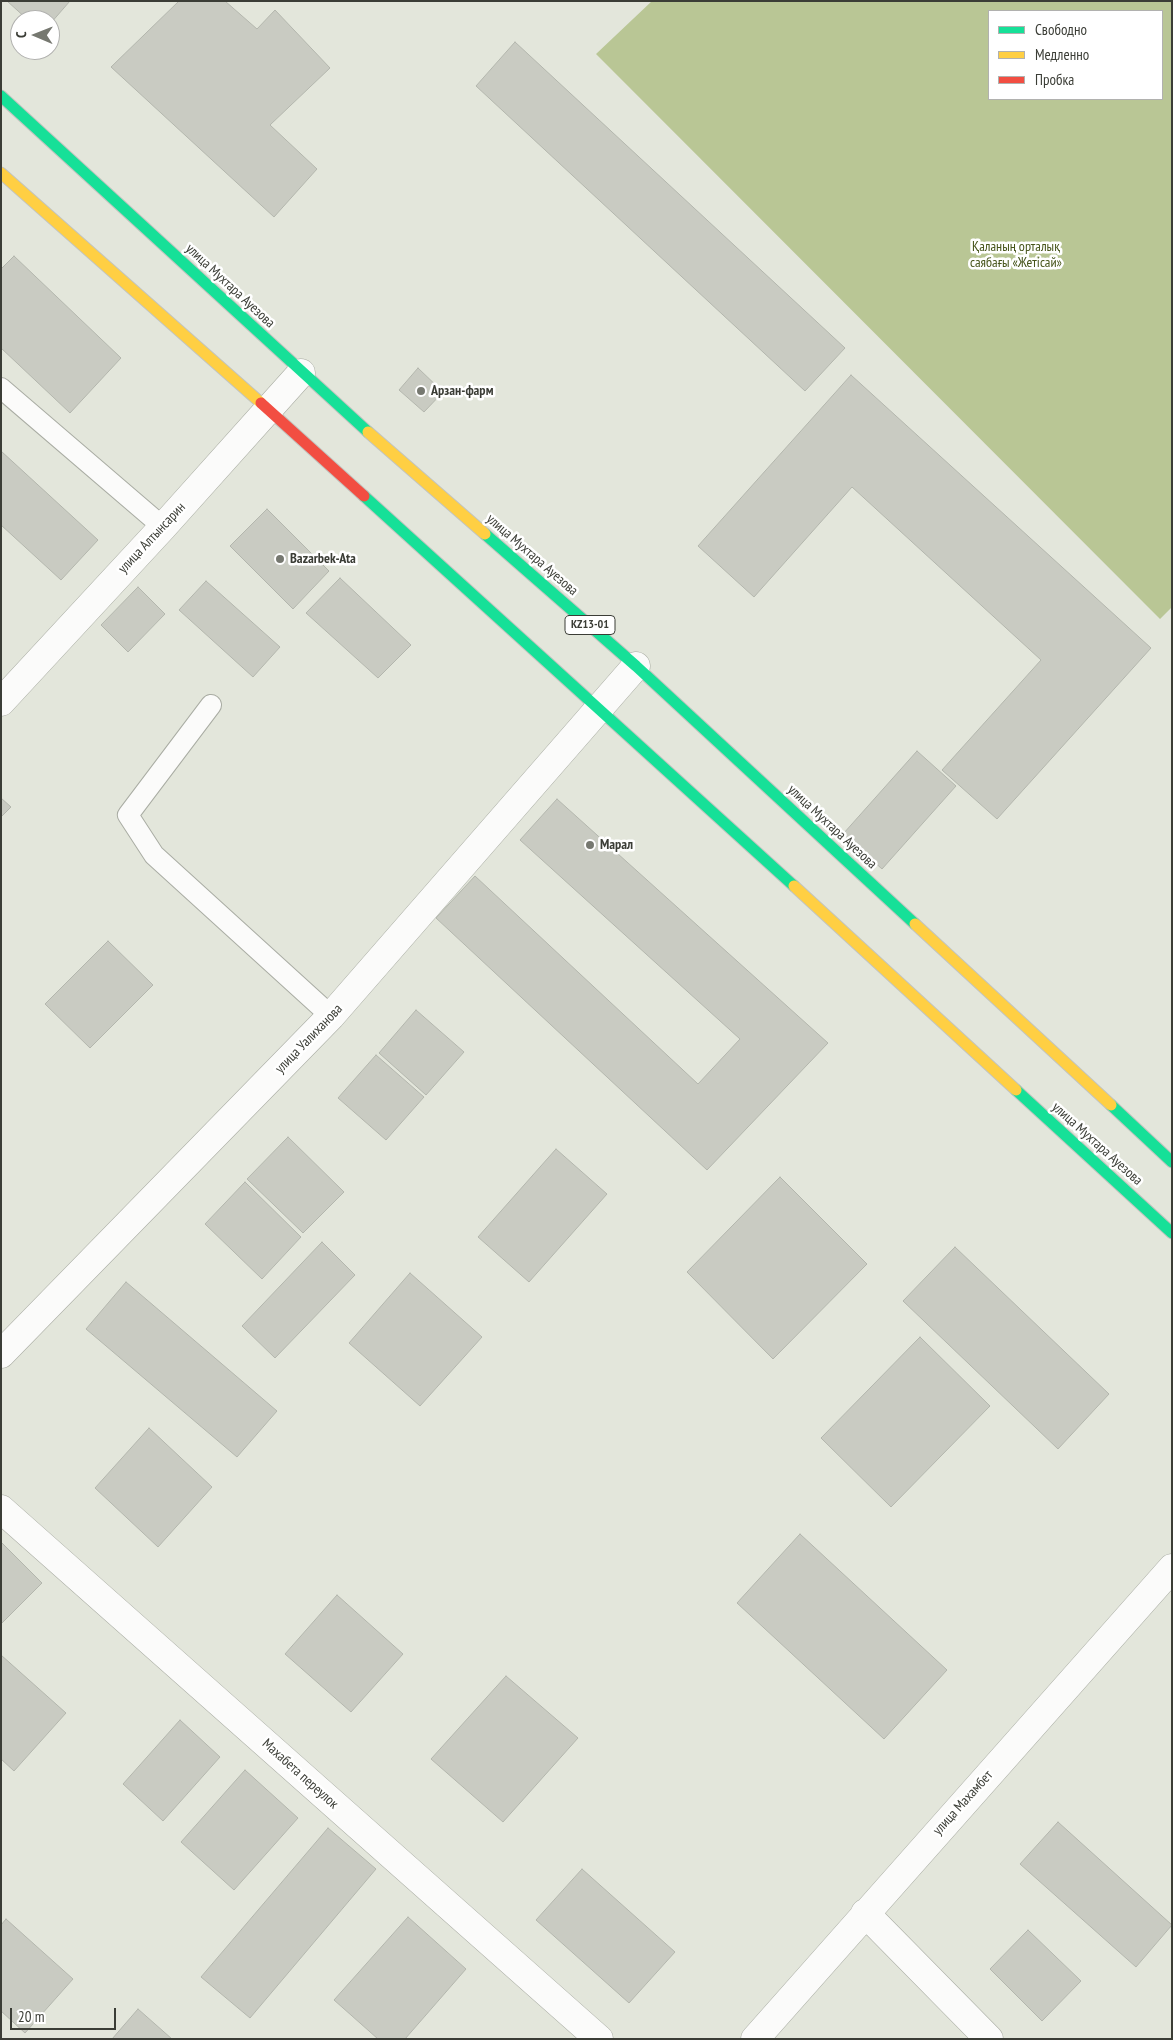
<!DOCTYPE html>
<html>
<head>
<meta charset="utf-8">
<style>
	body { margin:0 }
	#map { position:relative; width:1173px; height:2040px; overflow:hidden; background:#e3e6db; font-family:"PT Sans Narrow",sans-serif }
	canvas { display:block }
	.frame { position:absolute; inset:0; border:2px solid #3b3d36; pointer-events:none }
	.legend { position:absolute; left:988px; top:10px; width:175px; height:90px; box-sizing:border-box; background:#fff; border:1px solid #b1b1af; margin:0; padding:6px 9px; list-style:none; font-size:15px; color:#3b3d36 }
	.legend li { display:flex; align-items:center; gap:10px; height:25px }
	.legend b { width:25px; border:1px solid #b1b1af }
	.north { position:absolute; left:10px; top:10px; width:50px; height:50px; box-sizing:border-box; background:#fff; border:1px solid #b1b1af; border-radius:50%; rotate:271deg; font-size:14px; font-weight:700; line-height:20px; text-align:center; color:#3b3d36 }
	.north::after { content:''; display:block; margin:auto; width:18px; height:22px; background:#767870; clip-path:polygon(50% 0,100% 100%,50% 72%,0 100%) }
	.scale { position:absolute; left:10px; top:2008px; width:106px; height:22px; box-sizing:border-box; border:2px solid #3b3d36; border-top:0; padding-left:6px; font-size:15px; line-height:18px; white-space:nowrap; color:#3b3d36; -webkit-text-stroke:4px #fff; paint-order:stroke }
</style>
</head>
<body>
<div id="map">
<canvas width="1173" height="2040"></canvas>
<div class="frame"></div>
<ul class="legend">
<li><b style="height:6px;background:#16e098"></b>Свободно</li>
<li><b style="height:6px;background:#ffcf43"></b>Медленно</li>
<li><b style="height:6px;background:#f24e42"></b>Пробка</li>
</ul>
<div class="north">С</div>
<div class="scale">20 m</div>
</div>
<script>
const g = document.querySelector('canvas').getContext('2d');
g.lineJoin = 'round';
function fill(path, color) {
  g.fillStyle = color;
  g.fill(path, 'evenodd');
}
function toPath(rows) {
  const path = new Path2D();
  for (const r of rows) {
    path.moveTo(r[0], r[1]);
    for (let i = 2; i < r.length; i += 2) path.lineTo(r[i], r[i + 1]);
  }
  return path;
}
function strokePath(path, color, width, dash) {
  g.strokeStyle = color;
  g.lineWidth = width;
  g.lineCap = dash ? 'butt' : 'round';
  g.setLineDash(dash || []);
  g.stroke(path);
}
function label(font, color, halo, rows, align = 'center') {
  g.font = font + ' "PT Sans Narrow",sans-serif';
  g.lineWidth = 5;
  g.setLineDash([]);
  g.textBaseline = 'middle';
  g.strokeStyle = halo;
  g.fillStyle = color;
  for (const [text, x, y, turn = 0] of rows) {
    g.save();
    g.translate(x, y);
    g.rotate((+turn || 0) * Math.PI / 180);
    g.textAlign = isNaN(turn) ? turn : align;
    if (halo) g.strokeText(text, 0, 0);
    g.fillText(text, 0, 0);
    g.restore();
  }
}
const forest = toPath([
	[652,1,1172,1,1172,607,1160,619,596,54],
	[989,11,1162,11,1162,99,989,99]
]);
const building = toPath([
	[7,1,70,1,50,24,50,20,28,20,7,1],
	[179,1,225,1,257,29,275,10,330,68,270,125,317,169,274,217,111,67,179,1],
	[515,42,845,348,805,391,476,86,515,42],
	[14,256,121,358,70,413,1,348,1,269,14,256],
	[418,368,443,392,424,412,399,390,418,368],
	[851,375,1151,648,997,819,942,770,1041,660,852,487,754,597,698,546,851,375],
	[1,451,98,540,61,580,1,525,1,451],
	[267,509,329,571,293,609,230,546,267,509],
	[340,578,411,645,378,678,306,613,340,578],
	[206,581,280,647,253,677,179,610,206,581],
	[138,587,165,614,128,652,101,625,138,587],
	[917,751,956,786,882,869,843,834,917,751],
	[1,798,11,807,1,817,1,798],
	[557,799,828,1043,707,1170,436,918,475,876,698,1084,740,1039,520,840,557,799],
	[108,941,153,985,90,1048,45,1004,108,941],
	[416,1010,464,1052,426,1095,379,1053,416,1010],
	[376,1055,424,1097,386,1140,338,1098,376,1055],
	[288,1137,344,1192,303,1233,247,1179,288,1137],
	[556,1149,607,1194,529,1282,478,1237,556,1149],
	[780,1177,867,1264,773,1359,687,1272,780,1177],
	[245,1182,301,1237,262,1279,205,1224,245,1182],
	[322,1242,355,1275,275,1358,242,1326,322,1242],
	[955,1247,1109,1394,1058,1449,903,1301,955,1247],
	[410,1273,482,1337,420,1406,349,1343,410,1273],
	[126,1282,277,1411,237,1457,86,1329,126,1282],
	[920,1337,990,1406,891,1507,821,1438,920,1337],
	[149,1428,212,1487,158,1547,95,1488,149,1428],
	[800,1534,947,1670,884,1739,737,1603,800,1534],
	[1,1542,42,1583,1,1624,1,1542],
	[337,1595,403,1654,351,1712,285,1654,337,1595],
	[1,1655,66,1713,14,1771,1,1759,1,1655],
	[506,1676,578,1738,503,1822,431,1759,506,1676],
	[180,1720,220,1757,163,1821,123,1784,180,1720],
	[245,1770,298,1818,234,1890,181,1842,245,1770],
	[1058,1822,1172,1925,1136,1967,1020,1864,1058,1822],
	[328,1828,376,1869,250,2018,201,1977,328,1828],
	[582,1869,675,1952,629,2003,536,1920,582,1869],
	[408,1917,466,1969,405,2039,378,2039,334,2000,408,1917],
	[6,1919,73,1979,25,2033,1,2011,1,1925,6,1919],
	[1028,1930,1081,1981,1042,2021,990,1969,1028,1930],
	[138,2009,172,2039,112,2039,138,2009]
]);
const lane = toPath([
	[1,388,163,527],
	[211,705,128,815,154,855,331,1016]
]);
const street = toPath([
	[1,702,163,527,301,373],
	[1,1354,331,1016,636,666],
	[1,1509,599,2039],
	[865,1913,989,2039],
	[755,2039,1172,1568]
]);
const fast = toPath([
	[1,96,368,432],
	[364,496,794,886],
	[485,534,636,666,915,924],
	[1016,1090,1172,1233],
	[1111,1105,1172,1162]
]);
const slow = toPath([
	[1,173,261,403],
	[368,432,485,534],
	[794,886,1016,1090],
	[915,924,1111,1105]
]);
const jam = toPath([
	[261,403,364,496]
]);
const markers = [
	[421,391,5,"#767870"],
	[280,559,5,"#767870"],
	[590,845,5,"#767870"]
];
const shields = [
	[590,625,50]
];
const shieldNames = [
	["KZ13-01",590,625]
];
const parkNames = [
	["Қаланың орталық",1016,247],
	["саябағы «Жетісай»",1016,263]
];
const streetNames = [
	["улица Мухтара Ауезова",230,286,43],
	["улица Алтынсарин",152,538,-47],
	["улица Мухтара Ауезова",532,555,41],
	["улица Мухтара Ауезова",832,827,43],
	["улица Уалиханова",309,1039,-46],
	["улица Мухтара Ауезова",1097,1144,42],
	["Махабета переулок",300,1774,42],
	["улица Махамбет",963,1803,-48]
];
const poiNames = [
	["Арзан-фарм",431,391],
	["Bazarbek-Ata",290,559],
	["Марал",600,845]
];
fill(forest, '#b9c695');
fill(building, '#c9cbc2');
strokePath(building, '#b3b6ad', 1);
strokePath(lane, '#a9aca3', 22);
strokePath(street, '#a9aca3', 29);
strokePath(fast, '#c2c4bf', 13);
strokePath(slow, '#c2c4bf', 13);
strokePath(jam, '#c2c4bf', 13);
strokePath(lane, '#fbfbfa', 20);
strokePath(street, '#fbfbfa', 28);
strokePath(fast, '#16e098', 11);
strokePath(slow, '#ffcf43', 11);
strokePath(jam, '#f24e42', 11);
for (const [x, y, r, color] of markers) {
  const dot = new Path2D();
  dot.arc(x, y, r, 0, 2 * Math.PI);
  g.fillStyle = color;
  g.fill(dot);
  strokePath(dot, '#fff', 2);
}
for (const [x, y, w] of shields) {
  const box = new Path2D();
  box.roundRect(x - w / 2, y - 9.5, w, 19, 4);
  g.fillStyle = '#fff';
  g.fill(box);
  strokePath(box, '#3b3d36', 1);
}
label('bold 12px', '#3b3d36', null, shieldNames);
label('14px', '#46541a', '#fff', parkNames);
label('14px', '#3b3d36', '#fff', streetNames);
label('bold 14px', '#3b3d36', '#fff', poiNames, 'left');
</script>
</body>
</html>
